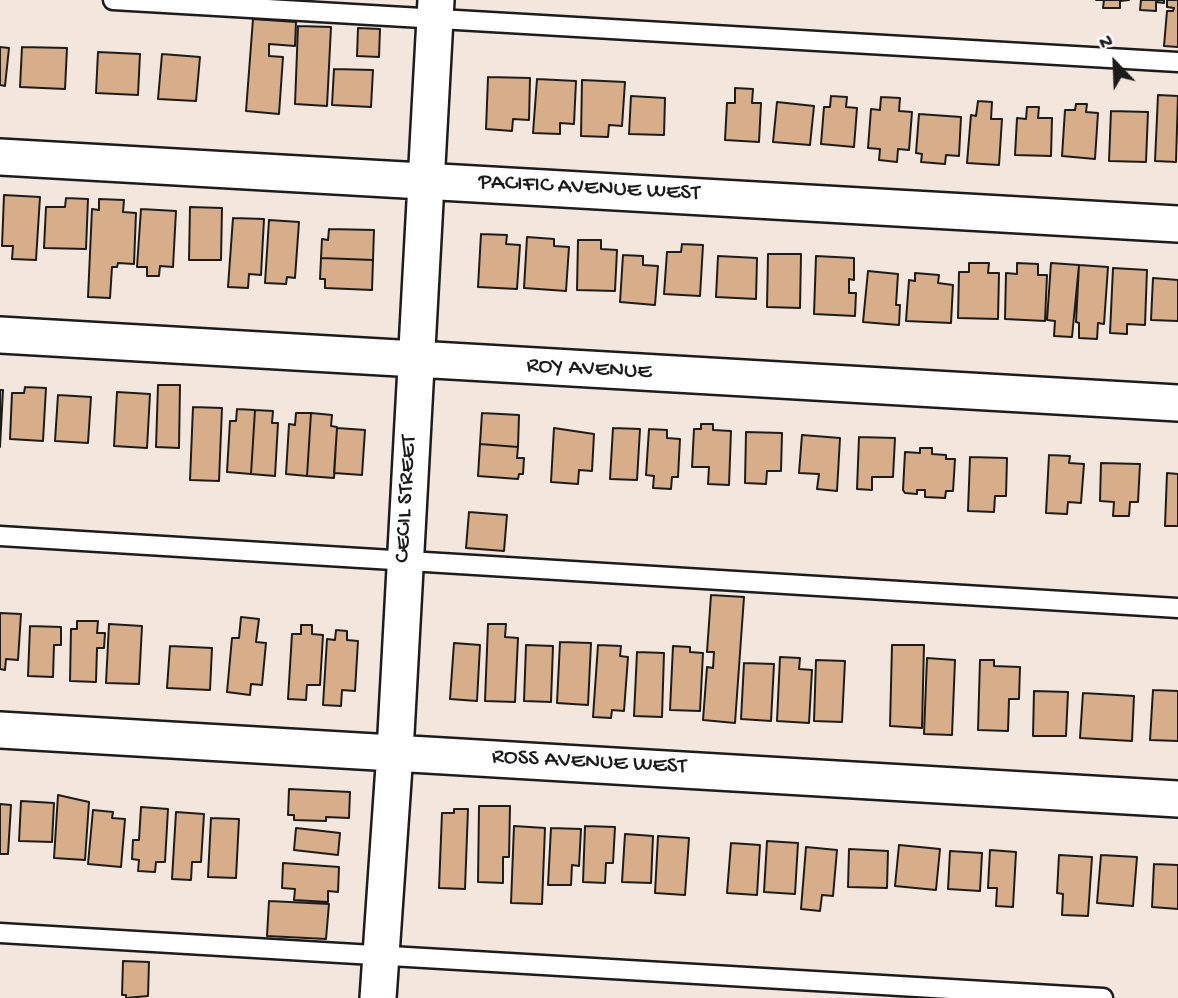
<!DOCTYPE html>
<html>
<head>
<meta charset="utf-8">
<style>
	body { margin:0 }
	#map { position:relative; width:1178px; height:998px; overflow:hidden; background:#f3e6dc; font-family:"Gochi Hand",sans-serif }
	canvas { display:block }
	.north { position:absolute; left:1080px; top:28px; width:70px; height:70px; -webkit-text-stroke:5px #fff; paint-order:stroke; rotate:337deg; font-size:19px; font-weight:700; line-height:28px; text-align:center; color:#1c1c1c }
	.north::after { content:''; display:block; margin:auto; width:24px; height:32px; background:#1c1c1c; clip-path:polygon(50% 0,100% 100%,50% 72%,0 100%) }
</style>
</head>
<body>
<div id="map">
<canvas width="1178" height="998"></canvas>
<div class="north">N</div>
</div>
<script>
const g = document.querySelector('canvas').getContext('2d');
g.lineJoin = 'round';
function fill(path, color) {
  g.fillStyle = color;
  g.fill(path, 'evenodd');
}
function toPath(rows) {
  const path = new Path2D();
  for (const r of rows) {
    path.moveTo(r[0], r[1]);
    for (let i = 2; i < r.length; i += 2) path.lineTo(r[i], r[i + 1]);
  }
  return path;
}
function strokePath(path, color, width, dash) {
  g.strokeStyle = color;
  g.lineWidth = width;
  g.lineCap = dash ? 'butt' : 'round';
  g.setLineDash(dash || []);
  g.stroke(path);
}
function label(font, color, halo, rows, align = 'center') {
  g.font = font + ' "Gochi Hand",sans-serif';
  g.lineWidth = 5;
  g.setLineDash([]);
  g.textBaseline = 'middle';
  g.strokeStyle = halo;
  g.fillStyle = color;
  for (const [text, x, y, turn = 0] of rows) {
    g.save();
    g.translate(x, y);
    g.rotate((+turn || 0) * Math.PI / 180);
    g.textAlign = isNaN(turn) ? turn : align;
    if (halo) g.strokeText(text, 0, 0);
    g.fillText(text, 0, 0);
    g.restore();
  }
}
const building = toPath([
	[1096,0,1129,0,1120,1,1120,8,1103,8,1104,0,1096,0],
	[1141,0,1164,0,1164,3,1156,2,1156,11,1140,10,1141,0],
	[1167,0,1178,0,1178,47,1164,46,1167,11,1173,11,1174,8,1167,7,1167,0],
	[253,19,296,22,295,46,269,44,269,56,283,57,279,114,246,111,253,19],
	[298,26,331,27,327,106,295,104,298,26],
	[358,28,380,29,379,57,357,56,358,28],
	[0,47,9,48,5,86,0,85,0,47],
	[22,47,67,48,65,89,20,87,22,47],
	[98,52,140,54,138,95,96,93,98,52],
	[162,54,200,57,196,101,158,99,162,54],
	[334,69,373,70,371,107,332,105,334,69],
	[488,77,530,78,529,120,513,119,512,131,486,129,488,77],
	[537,79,576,81,574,124,560,123,560,134,533,133,537,79],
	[582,80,625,82,622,126,609,125,608,137,581,136,582,80],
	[735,88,753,89,752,103,761,103,759,142,725,140,727,103,735,103,735,88],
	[1158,95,1178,96,1176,162,1155,161,1158,95],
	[631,96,665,98,664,135,629,134,631,96],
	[831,96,847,97,846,107,857,108,854,147,821,144,824,107,830,107,831,96],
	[881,97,900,98,899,111,912,112,909,150,898,149,897,162,879,160,880,149,868,148,871,109,880,110,881,97],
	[978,101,992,102,991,119,1002,119,999,165,967,163,971,115,976,116,978,101],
	[777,102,814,106,810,145,773,142,777,102],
	[1076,104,1087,104,1086,112,1098,113,1095,159,1062,156,1065,110,1075,110,1076,104],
	[1027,107,1039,107,1038,118,1052,118,1051,156,1015,155,1017,118,1026,119,1027,107],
	[1111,111,1148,112,1146,162,1109,161,1111,111],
	[919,114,961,117,959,156,946,155,945,164,921,162,922,154,916,153,919,114],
	[4,195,40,197,36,260,12,259,13,246,2,246,4,195],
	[66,198,88,199,86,249,44,248,46,207,65,207,66,198],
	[99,199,124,200,123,212,136,213,134,264,118,263,117,267,112,267,110,298,88,297,92,209,99,210,99,199],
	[190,207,222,208,221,260,189,260,190,207],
	[141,209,176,211,173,267,160,266,159,276,147,276,147,267,137,267,141,209],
	[233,218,264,219,261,275,249,274,248,288,228,287,233,218],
	[269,220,299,222,295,278,287,277,286,284,265,283,269,220],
	[329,229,374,230,373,260,321,258,322,239,328,240,329,229],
	[481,234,507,235,506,244,520,245,517,289,478,287,481,234],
	[527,237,554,239,554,246,569,247,566,291,524,288,527,237],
	[578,240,601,240,601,249,617,250,615,291,577,290,578,240],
	[682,244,703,245,700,296,664,294,667,252,681,252,682,244],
	[768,254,801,254,800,308,767,307,768,254],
	[623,255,643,256,643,265,658,266,655,305,620,302,623,255],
	[718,256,757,258,756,299,716,297,718,256],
	[816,256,854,258,854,280,849,279,849,293,856,293,855,316,814,314,816,256],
	[321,258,373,260,372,290,325,288,325,279,320,279,321,258],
	[969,263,989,263,988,273,999,273,998,319,958,318,959,272,969,272,969,263],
	[1017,263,1038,264,1038,275,1047,275,1045,321,1005,319,1006,273,1017,274,1017,263],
	[1051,263,1079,265,1072,337,1054,336,1055,321,1047,320,1051,263],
	[1079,265,1108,267,1104,324,1098,323,1097,339,1079,338,1079,323,1076,322,1079,265],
	[1113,268,1147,270,1145,325,1127,324,1127,334,1110,333,1113,268],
	[868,271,898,274,896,305,900,305,899,325,863,322,868,271],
	[915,273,939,275,938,283,953,285,951,323,906,321,909,280,915,281,915,273],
	[1153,278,1178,280,1178,321,1151,320,1153,278],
	[158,385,180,385,179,448,156,447,158,385],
	[25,387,46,388,43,441,10,439,12,393,24,393,25,387],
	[0,390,3,390,0,447,0,390],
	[117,392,150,394,147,448,114,446,117,392],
	[58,395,91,397,88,443,55,441,58,395],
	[193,407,222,408,219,481,190,480,193,407],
	[237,409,255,410,251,474,227,472,230,421,236,421,237,409],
	[255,410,273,411,272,423,278,423,275,476,251,474,255,410],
	[296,413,311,413,307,476,286,474,289,424,295,425,296,413],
	[311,413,332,415,331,426,337,427,334,478,307,476,311,413],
	[482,413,519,415,518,447,480,444,482,413],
	[701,424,713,424,713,430,731,431,729,485,708,484,709,467,692,467,694,429,701,429,701,424],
	[337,428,365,430,362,475,334,473,337,428],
	[554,428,594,434,592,471,579,470,578,484,551,482,554,428],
	[613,428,640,429,637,480,610,479,613,428],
	[649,429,667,430,667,438,680,439,678,477,672,477,671,489,653,488,654,476,646,475,649,429],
	[746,432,782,433,781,471,767,471,766,484,745,483,746,432],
	[802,435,840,438,837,491,817,489,819,474,799,473,802,435],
	[859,437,895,438,893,477,872,477,872,490,857,489,859,437],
	[480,444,518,447,517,458,524,458,523,474,519,474,518,479,478,476,480,444],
	[920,448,932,448,932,454,946,455,946,459,955,459,953,491,946,491,945,498,925,497,925,490,917,490,917,494,905,493,903,490,905,452,920,453,920,448],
	[1049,455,1070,456,1069,463,1084,464,1081,503,1068,502,1067,514,1046,513,1049,455],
	[970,457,1007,458,1006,496,995,496,994,512,968,511,970,457],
	[1101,463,1140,464,1138,502,1130,502,1129,516,1113,516,1114,502,1100,501,1101,463],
	[1167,473,1178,474,1178,526,1165,526,1167,473],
	[469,512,507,515,504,551,466,548,469,512],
	[711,595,744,597,735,723,703,720,707,667,713,668,714,652,707,652,711,595],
	[0,613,21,614,18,660,6,659,5,670,0,669,0,613],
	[241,617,259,619,256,642,266,643,262,685,251,684,250,695,227,692,232,638,239,638,241,617],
	[77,621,98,621,97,633,105,633,104,648,97,648,96,682,70,681,71,629,77,629,77,621],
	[109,624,142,626,139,684,106,683,109,624],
	[488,624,506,624,505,637,518,638,515,702,485,701,488,624],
	[301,625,312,625,312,634,323,635,320,685,307,685,306,700,288,699,292,634,301,634,301,625],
	[30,626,61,627,61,645,54,645,53,677,28,676,30,626],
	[336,630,347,631,347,640,358,641,355,691,342,690,341,706,323,705,327,639,335,640,336,630],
	[560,642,591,643,588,705,557,703,560,642],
	[454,643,480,645,477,701,450,699,454,643],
	[526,645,553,646,551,702,524,701,526,645],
	[598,645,621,646,620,656,628,657,624,711,612,710,611,718,593,717,598,645],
	[892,645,924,645,922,728,890,726,892,645],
	[170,646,212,648,210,690,167,688,170,646],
	[673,646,690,647,690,652,703,653,700,711,670,710,673,646],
	[637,652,664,653,662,717,634,716,637,652],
	[780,657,800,658,799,669,812,670,809,723,777,721,780,657],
	[927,658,955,660,952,735,924,734,927,658],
	[816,660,845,661,842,722,814,721,816,660],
	[980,660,994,660,994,666,1020,667,1019,699,1009,699,1008,731,978,730,980,660],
	[744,663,774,664,771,721,741,719,744,663],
	[1153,690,1178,691,1178,741,1150,740,1153,690],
	[1034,691,1068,692,1066,736,1033,736,1034,691],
	[1083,693,1134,696,1132,741,1080,738,1083,693],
	[289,789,350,792,349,818,326,817,326,821,294,820,294,815,288,815,289,789],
	[58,795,89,802,85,860,54,858,58,795],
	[21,801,54,803,52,842,19,841,21,801],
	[0,804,11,805,8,854,0,854,0,804],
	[479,806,510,806,509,857,503,857,503,883,478,882,479,806],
	[141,807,168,809,165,862,156,862,155,872,138,871,139,860,132,859,133,840,139,840,141,807],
	[454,809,468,809,465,889,439,888,442,813,454,813,454,809],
	[93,810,113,812,112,818,125,819,121,867,88,864,93,810],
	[176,812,204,814,201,862,192,862,191,880,172,879,176,812],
	[211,818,239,819,236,878,208,877,211,818],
	[514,826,545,828,542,904,511,903,514,826],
	[585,826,615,827,613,863,606,863,605,883,583,882,585,826],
	[296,828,340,833,338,855,294,850,296,828],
	[551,828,581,829,579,866,572,865,571,885,548,885,551,828],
	[625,834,653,836,651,883,622,882,625,834],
	[658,836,689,838,685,895,655,893,658,836],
	[767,841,798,843,795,894,764,892,767,841],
	[731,843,760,845,757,895,727,893,731,843],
	[899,845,940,849,936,890,895,886,899,845],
	[806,847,837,850,833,896,822,895,820,911,801,909,806,847],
	[849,849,888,851,887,888,848,887,849,849],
	[990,850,1016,852,1013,907,996,906,997,888,988,888,990,850],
	[950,851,982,853,980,891,948,889,950,851],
	[1059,855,1092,857,1088,916,1062,915,1063,894,1057,893,1059,855],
	[1101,855,1137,857,1133,906,1097,903,1101,855],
	[283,863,339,867,338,892,328,891,328,902,294,900,295,889,282,888,283,863],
	[1154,864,1178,865,1178,909,1152,907,1154,864],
	[269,901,329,904,326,939,267,936,269,901],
	[123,961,149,962,148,996,126,998,126,995,122,995,123,961]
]);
const lane = toPath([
	[113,0,1178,62],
	[0,536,1178,608],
	[0,933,1103,998]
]);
const street = toPath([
	[0,157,1178,224],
	[0,335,1178,403],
	[0,730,1178,799],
	[378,998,395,752,436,0]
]);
const streetNames = [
	["PACIFIC AVENUE WEST",589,189,3],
	["ROY AVENUE",589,370,3],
	["CECIL STREET",407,499,-87],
	["ROSS AVENUE WEST",589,763,3]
];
fill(building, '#d8ad89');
strokePath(building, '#1c1c1c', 2);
strokePath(lane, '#1c1c1c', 23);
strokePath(street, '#1c1c1c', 40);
strokePath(lane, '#fff', 18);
strokePath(street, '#fff', 35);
label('23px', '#1c1c1c', '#fff', streetNames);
</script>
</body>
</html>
